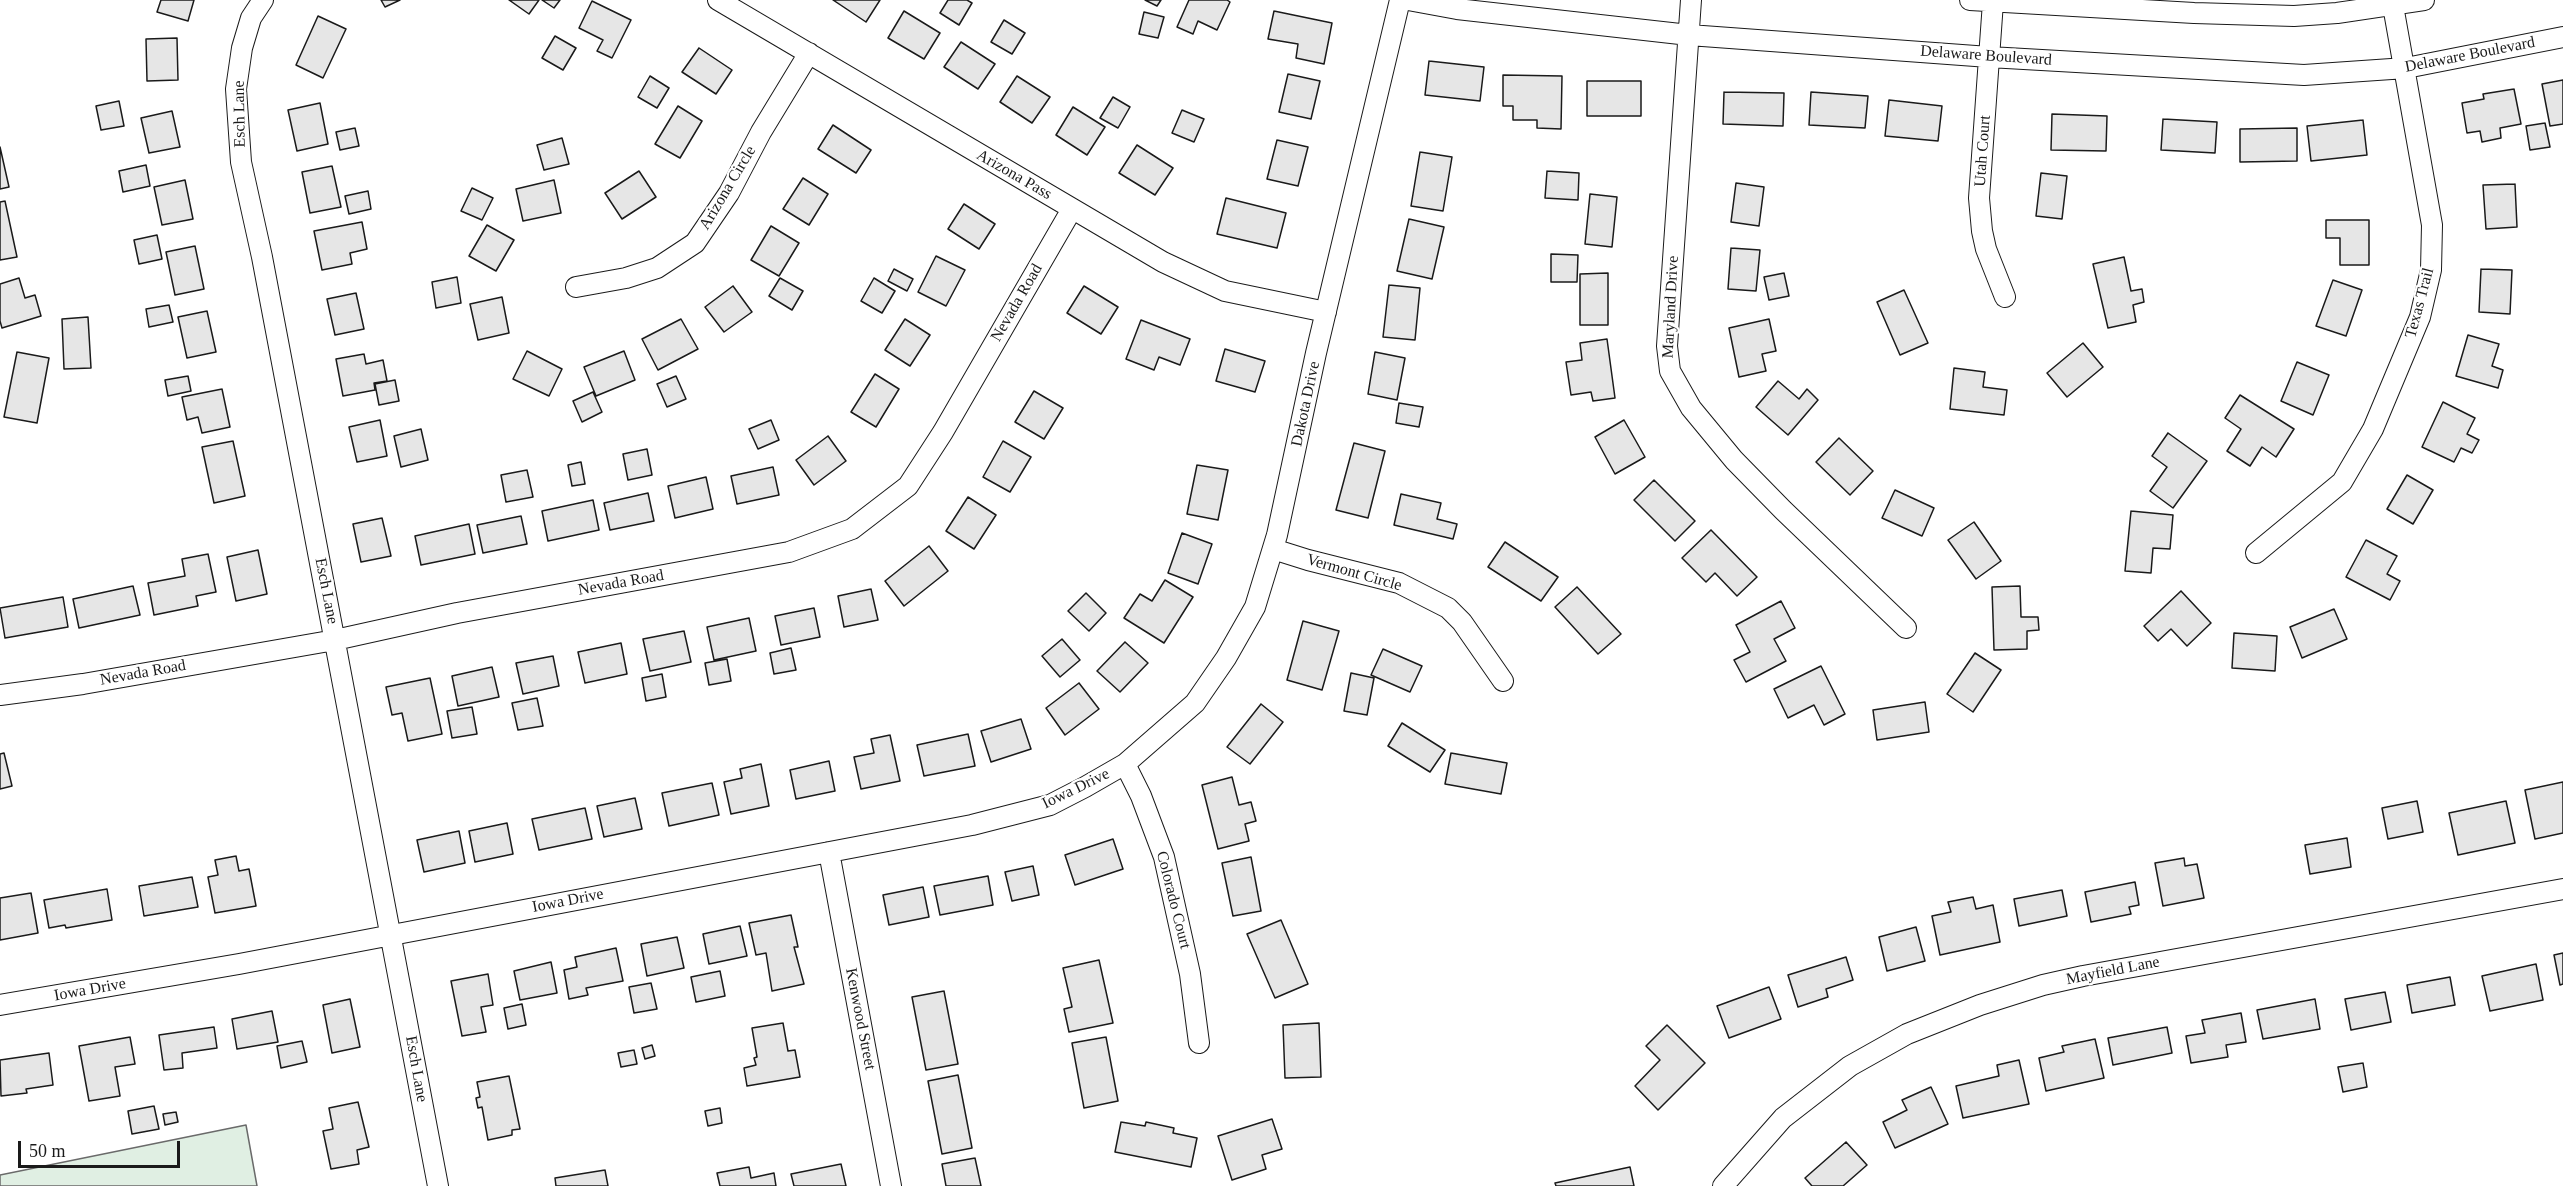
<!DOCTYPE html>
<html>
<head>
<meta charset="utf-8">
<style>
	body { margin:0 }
	#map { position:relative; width:2563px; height:1186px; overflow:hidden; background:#fff; font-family:Georgia,serif }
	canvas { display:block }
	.scale { position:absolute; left:18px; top:1141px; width:162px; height:27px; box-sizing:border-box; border:3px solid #1a1a1a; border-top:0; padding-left:8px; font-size:18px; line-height:21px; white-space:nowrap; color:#1a1a1a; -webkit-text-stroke:4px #fff; paint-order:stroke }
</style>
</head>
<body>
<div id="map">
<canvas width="2563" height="1186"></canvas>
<div class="scale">50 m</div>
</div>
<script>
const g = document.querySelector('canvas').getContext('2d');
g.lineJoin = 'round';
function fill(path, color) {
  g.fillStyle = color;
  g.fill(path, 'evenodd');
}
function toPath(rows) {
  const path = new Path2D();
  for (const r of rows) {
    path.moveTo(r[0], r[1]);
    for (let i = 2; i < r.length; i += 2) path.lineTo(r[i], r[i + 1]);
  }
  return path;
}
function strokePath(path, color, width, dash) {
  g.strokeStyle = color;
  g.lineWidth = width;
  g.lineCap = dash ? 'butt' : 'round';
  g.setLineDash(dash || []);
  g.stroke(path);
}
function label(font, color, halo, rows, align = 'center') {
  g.font = font + ' Georgia,serif';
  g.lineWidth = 4.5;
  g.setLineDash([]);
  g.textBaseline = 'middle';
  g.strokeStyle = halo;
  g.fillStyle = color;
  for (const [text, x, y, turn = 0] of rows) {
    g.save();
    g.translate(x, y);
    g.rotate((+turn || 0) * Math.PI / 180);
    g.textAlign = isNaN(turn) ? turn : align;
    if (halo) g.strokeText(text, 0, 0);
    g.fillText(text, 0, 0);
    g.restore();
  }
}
const green = toPath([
	[246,1125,257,1186,0,1186,0,1175,246,1125]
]);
const building = toPath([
	[161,0,194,0,188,21,157,12,161,0],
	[381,0,400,0,385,7,381,0],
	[509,0,539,0,529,14,509,0],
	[542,0,560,0,554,8,542,0],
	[833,0,880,0,866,22,833,0],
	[948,0,967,0,972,3,959,25,940,13,948,0],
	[1145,0,1161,0,1157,6,1145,0],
	[1189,0,1227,0,1230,2,1217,30,1198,21,1193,34,1177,27,1189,0],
	[592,1,631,20,612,58,597,51,603,40,579,28,592,1],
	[904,11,940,33,924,59,888,38,904,11],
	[1274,11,1332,23,1324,64,1296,58,1298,44,1268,39,1274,11],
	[1144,12,1164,17,1158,38,1139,34,1144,12],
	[318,16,346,29,323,78,296,65,318,16],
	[1004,20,1025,33,1012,54,991,42,1004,20],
	[555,36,576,48,563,70,542,58,555,36],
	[177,38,178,80,147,81,146,39,177,38],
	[961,42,995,64,978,89,944,67,961,42],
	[699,48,732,70,716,94,682,72,699,48],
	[1429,61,1484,67,1480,101,1425,95,1429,61],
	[1288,74,1320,81,1311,119,1279,112,1288,74],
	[1503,75,1562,76,1561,129,1537,128,1537,120,1513,120,1513,106,1503,106,1503,75],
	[650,76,669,88,657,108,638,97,650,76],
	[1017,76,1050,97,1032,123,1000,102,1017,76],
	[2563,80,2563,124,2550,126,2542,84,2563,80],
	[1587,81,1641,81,1641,116,1587,116,1587,81],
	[2514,89,2521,124,2500,128,2501,138,2482,142,2480,131,2467,133,2462,103,2484,99,2483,94,2514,89],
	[1724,92,1784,93,1783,126,1723,124,1724,92],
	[1811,92,1868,96,1865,128,1809,125,1811,92],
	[1113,97,1130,107,1118,128,1100,118,1113,97],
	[1889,100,1942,106,1938,141,1885,136,1889,100],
	[119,101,124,126,101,130,96,106,119,101],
	[320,103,328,144,297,151,288,110,320,103],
	[678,106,702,121,680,158,655,144,678,106],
	[1073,107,1105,127,1087,155,1056,135,1073,107],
	[1182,110,1204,119,1194,142,1172,133,1182,110],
	[172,111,180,147,149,153,141,118,172,111],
	[2052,114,2107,116,2106,151,2051,150,2052,114],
	[2163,119,2217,122,2215,153,2161,150,2163,119],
	[2363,120,2367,155,2311,161,2307,126,2363,120],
	[2545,123,2550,147,2530,150,2526,126,2545,123],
	[833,125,871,150,856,173,818,149,833,125],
	[355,128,359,146,340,150,336,132,355,128],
	[2297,128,2297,161,2240,162,2240,129,2297,128],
	[562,138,569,164,544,170,537,145,562,138],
	[1277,140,1308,147,1298,186,1267,179,1277,140],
	[1137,145,1173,168,1155,195,1119,173,1137,145],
	[0,147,9,187,0,189,0,147],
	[1420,152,1452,157,1443,211,1411,206,1420,152],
	[146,165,150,186,123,192,119,171,146,165],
	[332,166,341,207,310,213,302,172,332,166],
	[639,171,656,197,622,219,605,193,639,171],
	[1547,171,1579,173,1578,200,1545,198,1547,171],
	[2041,173,2067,176,2062,219,2036,216,2041,173],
	[803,178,828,194,809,225,783,209,803,178],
	[185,180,193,219,162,225,154,187,185,180],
	[554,180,561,213,523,221,516,189,554,180],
	[1736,183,1764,187,1759,226,1731,222,1736,183],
	[2515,184,2517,227,2486,229,2483,185,2515,184],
	[472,188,493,198,482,220,461,211,472,188],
	[368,191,371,209,349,214,345,196,368,191],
	[1590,194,1617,197,1612,247,1585,244,1590,194],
	[1226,198,1286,213,1277,248,1217,234,1226,198],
	[5,201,17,257,0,260,0,202,5,201],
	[964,204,995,224,979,249,948,229,964,204],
	[1409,219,1444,227,1432,279,1397,271,1409,219],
	[2326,220,2369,220,2369,265,2340,265,2340,238,2326,238,2326,220],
	[362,222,367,249,350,253,352,264,322,270,314,231,362,222],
	[487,225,514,240,496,271,469,256,487,225],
	[771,226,799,243,779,276,751,260,771,226],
	[157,235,162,259,139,264,134,240,157,235],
	[195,246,204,289,175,295,166,252,195,246],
	[1731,248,1760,250,1756,291,1728,289,1731,248],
	[1551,254,1578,255,1577,282,1551,282,1551,254],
	[936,256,965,270,946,306,918,292,936,256],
	[2124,257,2131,291,2142,289,2144,302,2133,305,2136,322,2108,328,2093,264,2124,257],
	[894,269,913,279,907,291,888,281,894,269],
	[2481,269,2512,270,2510,314,2479,312,2481,269],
	[1608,273,1608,325,1580,325,1580,274,1608,273],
	[1784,273,1789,296,1769,300,1764,277,1784,273],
	[457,277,461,303,436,308,432,282,457,277],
	[19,278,25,298,35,295,41,316,2,328,0,321,0,284,19,278],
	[780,278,803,291,792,310,769,296,780,278],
	[874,278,895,291,882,313,861,301,874,278],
	[2333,280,2362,290,2346,336,2316,326,2333,280],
	[1389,285,1420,288,1415,340,1383,337,1389,285],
	[733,286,752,312,724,332,705,307,733,286],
	[1084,286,1118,307,1101,334,1067,313,1084,286],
	[1904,290,1928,343,1900,355,1877,302,1904,290],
	[356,293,364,329,335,335,327,299,356,293],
	[502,297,509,333,478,340,470,304,502,297],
	[169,305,173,322,149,327,146,309,169,305],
	[207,311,216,352,187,358,178,317,207,311],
	[88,317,91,368,64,369,62,319,88,317],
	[681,319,698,349,658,370,642,339,681,319],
	[905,319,930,335,910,366,885,350,905,319],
	[1769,319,1776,351,1762,354,1766,371,1739,377,1729,328,1769,319],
	[1141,320,1190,339,1180,365,1159,357,1154,370,1126,359,1141,320],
	[2468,335,2499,344,2492,366,2503,370,2498,388,2456,376,2468,335],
	[1607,339,1615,398,1593,401,1591,392,1571,395,1566,362,1582,360,1580,343,1607,339],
	[2083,343,2103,367,2067,397,2047,373,2083,343],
	[1225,349,1265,361,1255,392,1216,381,1225,349],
	[527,351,562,369,549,396,513,379,527,351],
	[624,351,635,380,596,396,584,367,624,351],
	[17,352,49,358,37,423,4,417,17,352],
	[1375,352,1405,358,1397,400,1368,394,1375,352],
	[364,354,366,364,383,360,387,381,374,383,375,390,343,396,336,359,364,354],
	[2297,362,2329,375,2313,415,2281,401,2297,362],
	[1954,368,1985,372,1983,387,2007,390,2004,415,1950,409,1954,368],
	[875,374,899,389,876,427,851,412,875,374],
	[188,376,191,391,168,396,165,380,188,376],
	[676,376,686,399,667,407,657,384,676,376],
	[395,380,399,401,379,405,375,384,395,380],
	[1778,381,1799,399,1807,389,1818,400,1788,435,1756,407,1778,381],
	[222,389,230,427,202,433,198,417,187,420,182,397,222,389],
	[1034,391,1063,408,1044,439,1015,422,1034,391],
	[593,392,602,412,582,422,573,401,593,392],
	[2240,395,2294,429,2276,457,2262,447,2250,466,2227,451,2241,429,2225,418,2240,395],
	[2443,402,2475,418,2467,434,2479,440,2472,453,2461,448,2454,462,2422,447,2443,402],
	[1399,403,1423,407,1419,427,1396,423,1399,403],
	[380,420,387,456,357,462,349,427,380,420],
	[771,420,779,440,758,449,749,429,771,420],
	[1624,420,1645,457,1615,474,1595,437,1624,420],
	[421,429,428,460,401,467,394,436,421,429],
	[2168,433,2207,461,2173,508,2150,491,2167,467,2152,456,2168,433],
	[828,436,846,461,814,485,796,460,828,436],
	[1839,438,1873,471,1850,495,1816,462,1839,438],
	[233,441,245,496,214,503,202,447,233,441],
	[1003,441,1031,457,1010,492,983,477,1003,441],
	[1354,443,1385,451,1368,518,1336,510,1354,443],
	[647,449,652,475,628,480,623,454,647,449],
	[581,462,585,484,572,486,568,465,581,462],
	[1197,465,1228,470,1218,520,1187,514,1197,465],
	[773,467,779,495,737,504,731,476,773,467],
	[527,470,533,497,506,502,501,475,527,470],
	[2407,475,2433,490,2413,524,2387,509,2407,475],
	[706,477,713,509,675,518,668,486,706,477],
	[1654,480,1695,521,1675,541,1634,500,1654,480],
	[1895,490,1934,508,1922,536,1882,518,1895,490],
	[648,493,654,521,610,530,604,503,648,493],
	[1401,494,1441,503,1437,519,1457,524,1453,539,1394,525,1401,494],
	[968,497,996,515,974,549,946,531,968,497],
	[593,500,599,530,548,541,542,511,593,500],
	[2131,511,2173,515,2170,549,2153,548,2151,573,2125,571,2131,511],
	[521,516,527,544,483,553,477,525,521,516],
	[382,518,391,556,361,562,353,524,382,518],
	[1974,522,2001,561,1976,579,1948,540,1974,522],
	[469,524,475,554,421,565,415,536,469,524],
	[1711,530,1757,577,1737,596,1715,573,1706,582,1682,558,1711,530],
	[1182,533,1212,544,1198,584,1168,573,1182,533],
	[2366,540,2397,556,2387,574,2400,581,2390,600,2346,577,2366,540],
	[1505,542,1558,577,1541,601,1488,567,1505,542],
	[929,546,948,571,904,606,885,581,929,546],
	[258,550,267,594,236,601,227,557,258,550],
	[208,554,216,592,196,596,198,606,154,615,148,583,185,576,182,559,208,554],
	[1165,580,1193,597,1164,643,1124,618,1140,594,1152,601,1165,580],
	[133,586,140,615,79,628,73,599,133,586],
	[2020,586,2021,617,2038,617,2039,630,2027,631,2027,649,1994,650,1992,587,2020,586],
	[1577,587,1621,634,1598,654,1555,607,1577,587],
	[871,589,878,620,844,627,838,596,871,589],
	[2181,591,2211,623,2187,646,2171,629,2158,641,2144,626,2181,591],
	[1086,593,1106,613,1089,631,1068,611,1086,593],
	[63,597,68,627,5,638,0,608,63,597],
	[1781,601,1795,628,1774,639,1786,661,1746,682,1734,660,1750,652,1736,625,1781,601],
	[814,608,820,637,781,645,775,616,814,608],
	[2334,609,2347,639,2302,658,2290,627,2334,609],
	[749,618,756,651,714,660,707,627,749,618],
	[1303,621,1339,631,1322,690,1287,680,1303,621],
	[684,631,691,662,650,671,643,639,684,631],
	[2234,633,2277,636,2275,671,2232,668,2234,633],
	[1062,639,1080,660,1060,677,1042,656,1062,639],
	[1125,642,1148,663,1120,692,1097,671,1125,642],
	[621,643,627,674,585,683,578,652,621,643],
	[791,648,796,670,774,674,770,653,791,648],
	[1383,649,1422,666,1410,692,1371,675,1383,649],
	[1975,653,2001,670,1973,712,1947,694,1975,653],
	[553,656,559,686,523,694,516,663,553,656],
	[727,659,731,681,709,685,705,663,727,659],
	[1821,666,1845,714,1824,725,1814,705,1788,718,1774,689,1821,666],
	[492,667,499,697,458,706,452,676,492,667],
	[1351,673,1374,678,1367,715,1344,711,1351,673],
	[662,674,666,697,646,701,642,678,662,674],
	[430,678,442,734,408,741,402,713,392,715,386,687,430,678],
	[1079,683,1099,709,1065,735,1046,708,1079,683],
	[537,698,543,726,518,730,512,703,537,698],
	[1925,702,1929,732,1877,740,1873,710,1925,702],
	[1261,704,1283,722,1250,764,1227,747,1261,704],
	[472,707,477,734,452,738,447,711,472,707],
	[1021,719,1031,749,991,762,981,731,1021,719],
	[1402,723,1445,750,1430,772,1388,746,1402,723],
	[968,734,975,766,924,776,917,745,968,734],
	[890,735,900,781,861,789,854,757,874,753,871,739,890,735],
	[4,753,12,786,0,789,0,754,4,753],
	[1451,753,1507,763,1501,794,1445,784,1451,753],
	[829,761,835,791,796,799,790,770,829,761],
	[761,764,769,806,731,814,724,782,742,778,740,769,761,764],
	[1232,777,1239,805,1251,802,1256,821,1245,824,1249,841,1218,849,1202,785,1232,777],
	[2563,782,2563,833,2535,839,2525,790,2563,782],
	[712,783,719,815,669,826,662,793,712,783],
	[635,798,642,829,604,837,597,806,635,798],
	[2417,801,2423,832,2388,839,2382,808,2417,801],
	[2506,801,2515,843,2458,855,2449,813,2506,801],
	[585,808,592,839,539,850,532,819,585,808],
	[507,823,513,854,475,862,469,831,507,823],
	[459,831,465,863,424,872,417,840,459,831],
	[2347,838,2351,867,2310,874,2305,845,2347,838],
	[1113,839,1123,869,1075,885,1065,855,1113,839],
	[236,856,239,871,249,869,256,906,215,913,208,877,218,875,215,860,236,856],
	[1251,857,1261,911,1233,916,1222,863,1251,857],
	[2184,858,2185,866,2197,864,2204,898,2163,906,2155,863,2184,858],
	[1033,866,1039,895,1012,901,1005,872,1033,866],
	[988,876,993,905,940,915,934,886,988,876],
	[192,877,198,907,144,916,139,886,192,877],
	[2135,882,2139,905,2129,907,2131,914,2091,922,2085,892,2135,882],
	[923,887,929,917,889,925,883,895,923,887],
	[107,889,112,920,66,928,65,925,49,928,44,900,107,889],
	[2062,890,2067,916,2019,926,2014,899,2062,890],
	[31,893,38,933,0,940,0,898,31,893],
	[1973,897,1976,909,1993,905,2000,942,1940,955,1932,916,1951,912,1948,902,1973,897],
	[791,915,798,947,794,947,804,984,772,991,766,953,756,955,749,923,791,915],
	[1281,920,1308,984,1275,998,1247,934,1281,920],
	[740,926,747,956,709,964,703,934,740,926],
	[1916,927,1925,961,1887,971,1879,937,1916,927],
	[677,937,684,968,647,976,641,944,677,937],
	[616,948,623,981,586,988,588,995,569,999,564,970,577,967,575,957,616,948],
	[2563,953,2563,984,2560,985,2554,955,2563,953],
	[1846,957,1853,980,1826,989,1828,997,1798,1007,1788,975,1846,957],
	[1099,960,1113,1023,1069,1032,1064,1009,1072,1007,1063,968,1099,960],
	[551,962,557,993,520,1000,514,971,551,962],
	[2536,964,2543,1000,2490,1011,2482,976,2536,964],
	[720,971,725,996,696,1002,691,977,720,971],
	[488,974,493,1005,481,1007,486,1032,462,1036,451,981,488,974],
	[2450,977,2455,1005,2412,1013,2407,985,2450,977],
	[651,983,657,1009,634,1013,629,987,651,983],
	[1769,987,1781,1019,1729,1038,1717,1006,1769,987],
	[944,991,958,1064,926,1070,912,997,944,991],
	[2385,992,2391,1022,2351,1030,2345,999,2385,992],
	[350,999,360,1047,332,1053,323,1005,350,999],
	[2315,999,2320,1029,2263,1039,2257,1010,2315,999],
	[522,1004,526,1025,508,1029,504,1008,522,1004],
	[272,1011,278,1042,237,1049,232,1019,272,1011],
	[2241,1013,2246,1042,2226,1045,2228,1057,2191,1063,2186,1036,2205,1033,2202,1020,2241,1013],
	[783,1023,788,1051,795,1050,800,1077,747,1086,744,1068,756,1065,754,1058,757,1057,752,1028,783,1023],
	[1319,1023,1321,1077,1285,1078,1283,1025,1319,1023],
	[1667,1025,1705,1063,1658,1110,1635,1086,1660,1060,1646,1046,1667,1025],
	[214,1027,217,1048,182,1053,183,1068,164,1070,159,1035,214,1027],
	[2167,1027,2172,1053,2113,1065,2108,1038,2167,1027],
	[130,1037,135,1064,115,1067,120,1096,89,1101,79,1046,130,1037],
	[1106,1037,1118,1101,1084,1108,1072,1043,1106,1037],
	[2095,1039,2104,1078,2046,1091,2039,1058,2064,1052,2062,1046,2095,1039],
	[302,1041,307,1062,281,1068,277,1046,302,1041],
	[652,1045,655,1056,645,1059,642,1048,652,1045],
	[634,1050,637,1064,621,1067,618,1053,634,1050],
	[49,1053,53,1085,26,1089,27,1093,1,1096,0,1060,49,1053],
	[2019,1060,2029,1104,1963,1118,1956,1086,1999,1076,1997,1065,2019,1060],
	[2363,1063,2367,1087,2343,1092,2338,1067,2363,1063],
	[958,1075,972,1148,942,1154,928,1081,958,1075],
	[509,1076,520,1129,512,1130,512,1135,488,1140,482,1107,478,1108,476,1098,480,1097,477,1082,509,1076],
	[1931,1087,1948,1124,1895,1148,1883,1122,1907,1110,1902,1100,1931,1087],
	[358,1102,369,1147,357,1150,359,1164,331,1169,323,1131,333,1129,329,1108,358,1102],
	[154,1106,159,1129,132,1134,128,1111,154,1106],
	[720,1108,722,1123,708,1126,705,1111,720,1108],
	[176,1112,178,1122,165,1125,163,1114,176,1112],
	[1272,1119,1282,1149,1262,1155,1266,1169,1232,1180,1218,1136,1272,1119],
	[1121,1122,1145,1126,1146,1122,1174,1128,1173,1133,1197,1138,1191,1167,1115,1152,1121,1122],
	[1846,1142,1867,1165,1843,1186,1812,1186,1805,1178,1846,1142],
	[975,1158,981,1186,946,1186,942,1164,975,1158],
	[841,1164,846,1186,794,1186,791,1174,841,1164],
	[749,1167,751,1178,774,1173,776,1186,720,1186,717,1173,749,1167],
	[1630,1167,1634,1186,1556,1186,1555,1183,1630,1167],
	[605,1170,608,1186,556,1186,555,1178,605,1170]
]);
const minor = toPath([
	[263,0,251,18,242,48,236,89,241,162,262,257,438,1186],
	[718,0,1163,262,1225,291,1326,312],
	[1408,0,1457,9,1689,35,1989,57,2304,75,2406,68,2563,37],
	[1691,0,1667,346,1670,371,1691,408,1734,460,1783,510,1906,628],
	[1970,0,2194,13,2294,16,2337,13,2424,0],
	[1993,2,1979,198,1982,231,1986,249,2005,297],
	[576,287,626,278,657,268,695,243,729,193,761,132,809,53],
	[1273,549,1308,560,1399,583,1448,608,1462,622,1503,681],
	[2256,553,2342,482,2373,429,2420,317,2431,270,2432,225,2392,0],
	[0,695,83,684,335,640,457,613,789,552,852,529,908,486,943,432,1072,209],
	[1125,764,1141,796,1164,857,1190,974,1199,1043],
	[829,852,891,1186],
	[0,1005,239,964,972,825,1050,805,1085,787,1125,764,1195,703,1226,658,1255,607,1277,535,1316,353,1400,0],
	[1723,1186,1783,1118,1850,1066,1907,1034,1980,1005,2043,985,2083,976,2563,889]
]);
const streetNames = [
	["Delaware Boulevard",2470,55,-11],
	["Delaware Boulevard",1986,56,4],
	["Esch Lane",240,114,-91],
	["Utah Court",1983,151,-86],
	["Arizona Pass",1014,175,30],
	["Arizona Circle",728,188,-59],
	["Nevada Road",1017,303,-60],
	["Texas Trail",2420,303,-75],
	["Maryland Drive",1671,307,-87],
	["Dakota Drive",1306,404,-78],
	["Vermont Circle",1354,573,16],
	["Nevada Road",621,583,-10],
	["Esch Lane",326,591,79],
	["Nevada Road",143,673,-10],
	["Iowa Drive",1076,789,-26],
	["Colorado Court",1173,900,76],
	["Iowa Drive",568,901,-11],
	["Mayfield Lane",2113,971,-11],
	["Iowa Drive",90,990,-10],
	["Kenwood Street",860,1019,79],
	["Esch Lane",416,1069,80]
];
fill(green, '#e0efe3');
strokePath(green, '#6a6a6a', 1.5);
fill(building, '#e6e6e6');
strokePath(building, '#1a1a1a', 1.5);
strokePath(minor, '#1a1a1a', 22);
strokePath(minor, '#fff', 20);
label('16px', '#1a1a1a', '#fff', streetNames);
</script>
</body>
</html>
